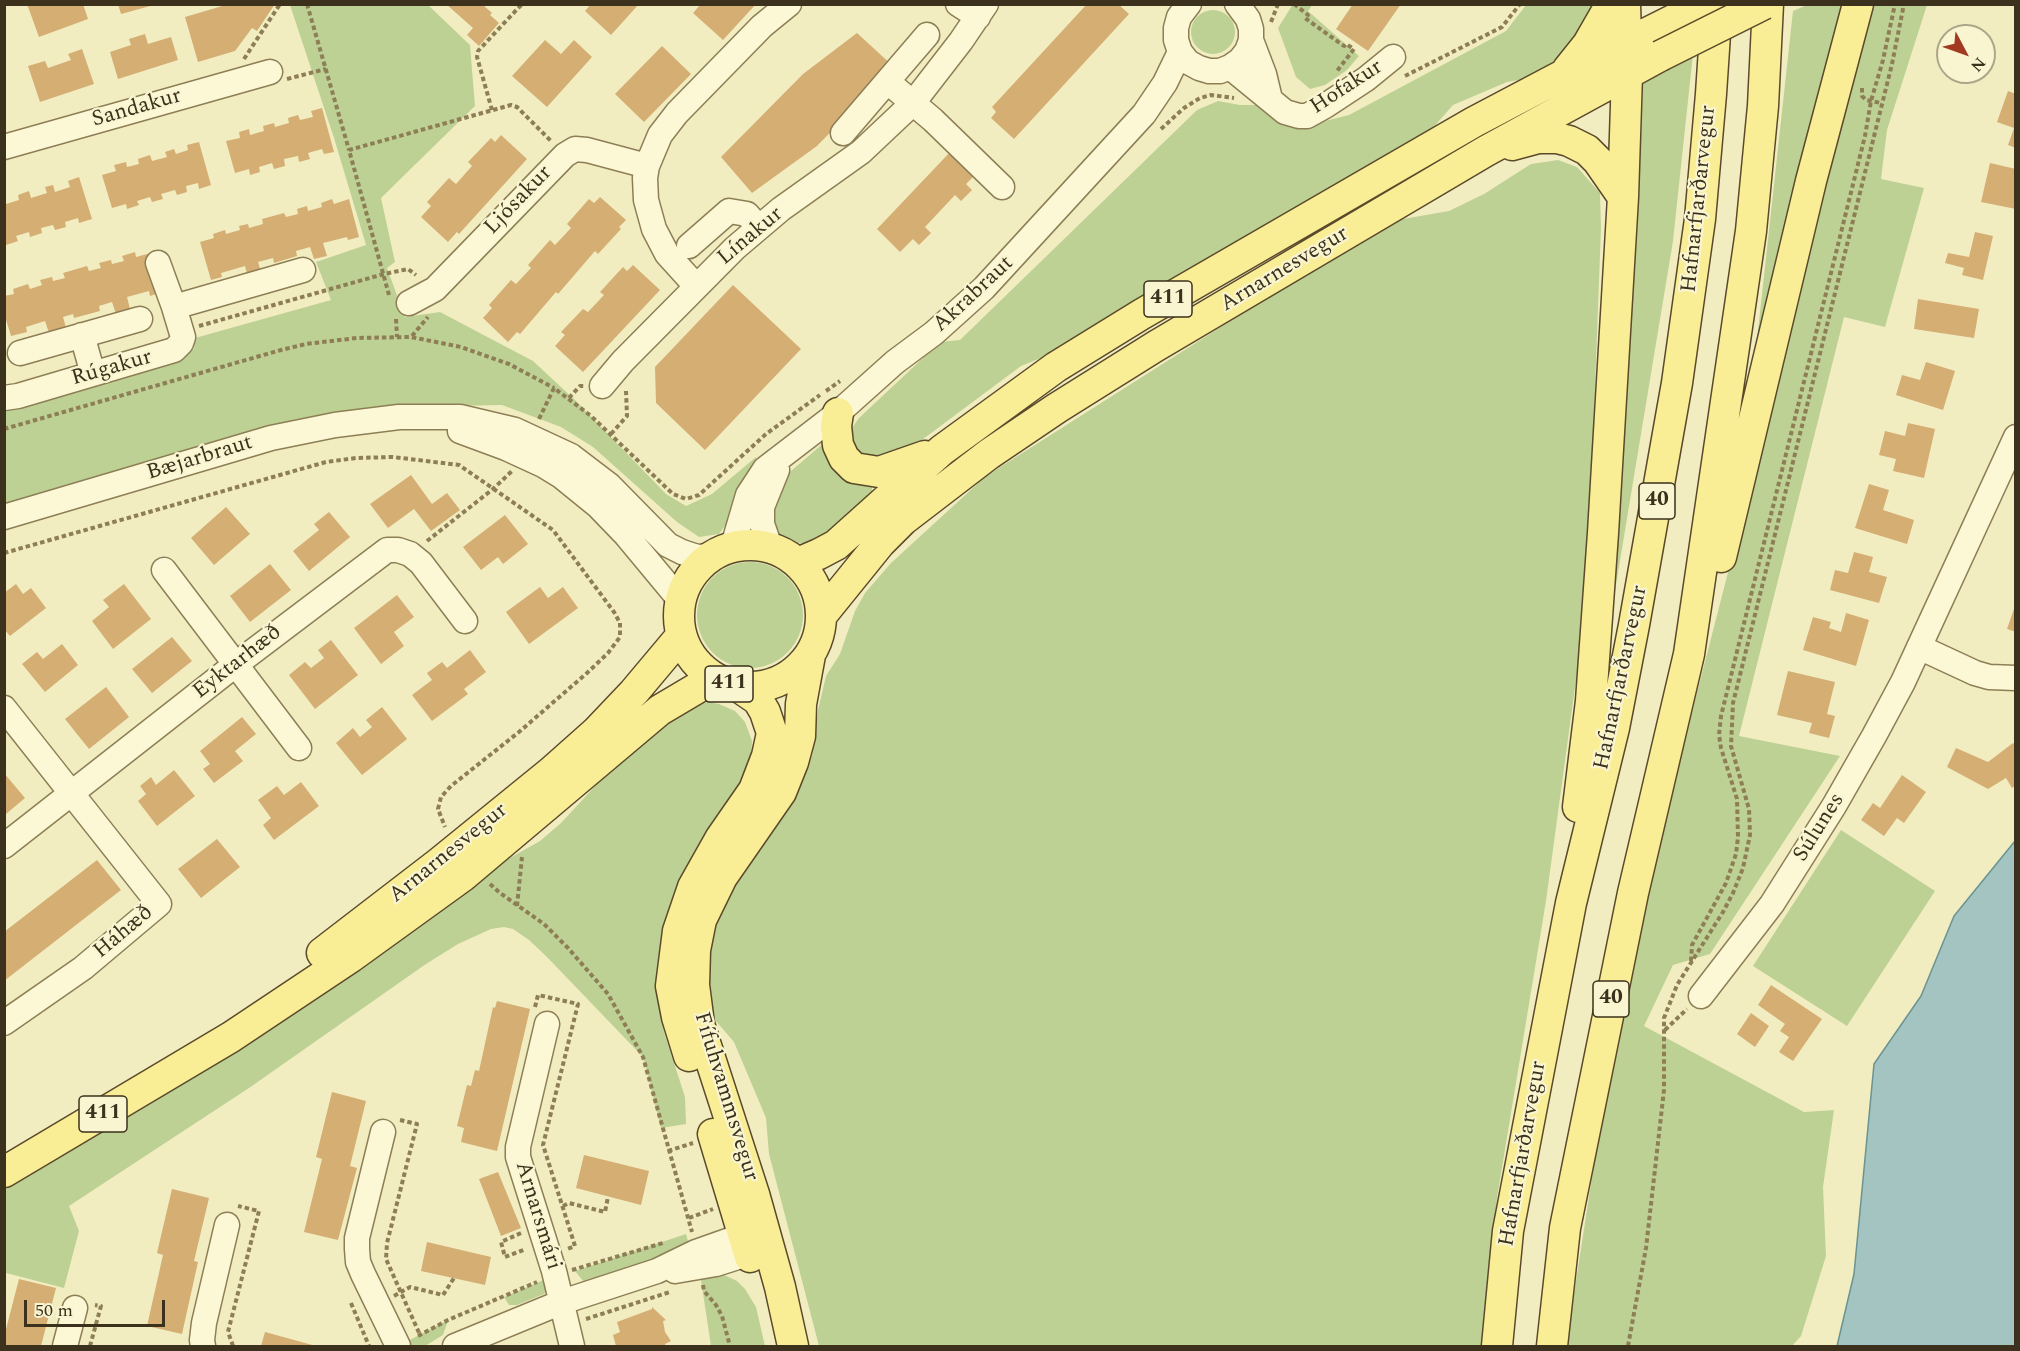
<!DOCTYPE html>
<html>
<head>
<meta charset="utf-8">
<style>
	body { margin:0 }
	#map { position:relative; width:2020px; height:1351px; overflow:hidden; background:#f2edc1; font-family:Spectral,serif }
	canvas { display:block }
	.frame { position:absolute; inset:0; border:6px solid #3b311c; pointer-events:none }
	.north { position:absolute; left:1936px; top:24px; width:60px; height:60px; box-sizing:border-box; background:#f9f5d1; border:2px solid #ada789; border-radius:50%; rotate:131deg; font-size:16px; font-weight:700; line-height:24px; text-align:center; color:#3b311c }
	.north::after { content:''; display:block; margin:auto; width:21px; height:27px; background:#a23921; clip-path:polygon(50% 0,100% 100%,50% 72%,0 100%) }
	.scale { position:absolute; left:24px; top:1300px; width:141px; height:27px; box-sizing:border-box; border:3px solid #3b311c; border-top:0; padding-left:8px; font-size:18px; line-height:21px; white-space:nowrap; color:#3b311c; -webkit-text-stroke:4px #f9f5d1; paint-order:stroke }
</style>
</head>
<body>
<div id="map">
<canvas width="2020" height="1351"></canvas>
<div class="frame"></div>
<div class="north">N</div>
<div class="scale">50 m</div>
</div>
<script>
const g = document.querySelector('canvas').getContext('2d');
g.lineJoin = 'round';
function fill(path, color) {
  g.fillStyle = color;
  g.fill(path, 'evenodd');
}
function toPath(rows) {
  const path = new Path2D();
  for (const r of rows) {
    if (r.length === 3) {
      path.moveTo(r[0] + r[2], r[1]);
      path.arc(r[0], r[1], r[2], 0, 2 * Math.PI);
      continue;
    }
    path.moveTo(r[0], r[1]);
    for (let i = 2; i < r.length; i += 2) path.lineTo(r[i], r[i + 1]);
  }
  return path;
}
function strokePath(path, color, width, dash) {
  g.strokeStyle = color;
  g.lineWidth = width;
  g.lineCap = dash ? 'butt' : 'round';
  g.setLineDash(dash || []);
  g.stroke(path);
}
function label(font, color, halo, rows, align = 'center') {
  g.font = font + ' Spectral,serif';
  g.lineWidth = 4.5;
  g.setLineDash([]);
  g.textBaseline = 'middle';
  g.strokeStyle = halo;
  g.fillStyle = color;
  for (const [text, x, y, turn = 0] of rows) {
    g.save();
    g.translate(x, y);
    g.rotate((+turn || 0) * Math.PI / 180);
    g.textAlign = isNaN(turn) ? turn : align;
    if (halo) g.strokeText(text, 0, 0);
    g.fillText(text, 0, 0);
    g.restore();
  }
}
const green = toPath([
	[1293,4,1312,5,1308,11,1359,56,1347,70,1325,85,1310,89,1296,77,1278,28],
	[290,5,428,5,470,45,475,106,381,198,395,262,387,268,405,317,440,312,533,361,575,400,666,494,686,506,712,494,756,457,757,464,727,523,719,534,699,537,677,522,593,447,561,427,502,405,398,407,5,509,5,405,39,399,194,349,195,338,331,300,316,262,366,245,334,138],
	[1526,5,1603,5,1574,52,1536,77,1507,82,1453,105,1431,130,1406,146,1051,354,1021,366,899,457,887,464,855,455,849,432,859,418,940,342,960,340,1197,110,1218,101,1240,105,1256,105,1313,124,1349,115,1506,31],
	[1807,5,1843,5,1756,349,1793,11],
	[1868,5,1927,5,1887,130,1881,179,1924,188,1885,327,1844,317,1739,736,1840,756,1710,954,1673,965,1644,1026,1804,1112,1834,1110,1823,1187,1826,1256,1801,1336,1792,1346,1566,1346,1604,1099,1656,852,1794,316],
	[1213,32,22],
	[1693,54,1673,241,1609,627,1643,84],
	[1558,160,1577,167,1600,193,1601,228,1587,599,1546,901,1497,1198,1484,1319,1484,1346,819,1346,769,1154,766,1118,734,1042,715,1020,709,984,706,947,718,899,792,792,812,756,818,710,826,676,840,654,855,611,865,593,891,563,986,476,1339,252,1397,220,1449,211,1484,194,1531,164],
	[826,441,856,482,872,486,872,493,825,538,808,544,787,542,773,530,773,496,791,471],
	[750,615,53],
	[708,702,719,704,735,711,745,722,752,741,751,759,740,790,670,910,660,946,657,986,664,1032,685,1097,686,1124,661,1128,643,1057,547,957,529,940,513,929,504,927,491,929,458,944,426,964,249,1088,69,1206,79,1231,64,1288,6,1273,5,1278,5,1179,485,872,540,841,561,823,597,784,680,713,696,704],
	[1841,830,1935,891,1847,1026,1753,966],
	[686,1234,690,1248,584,1282,575,1271],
	[722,1274,737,1281,745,1289,756,1307,765,1346,711,1346,701,1280],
	[546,1279,547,1290,544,1294,517,1305,509,1305,504,1297],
	[448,1320,443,1335,425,1346,410,1346,406,1342]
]);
const water = toPath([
	[2015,841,2015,1346,1837,1346,1854,1274,1874,1064,1921,996,1954,916,2015,841]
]);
const building = toPath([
	[27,4,83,4,88,19,39,37],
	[118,4,154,4,154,5,121,14],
	[229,4,275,4,257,31,252,28,235,51,198,62,185,17],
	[446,4,485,4,484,6,492,13,490,15,499,23,479,46,467,35,473,28],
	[591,4,639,4,611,35,585,11],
	[701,4,756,4,723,40,693,13],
	[1087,4,1118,4,1129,14,1014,139,991,118,996,112,992,107],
	[1353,4,1401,4,1368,51,1336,29],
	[857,33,894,67,817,146,752,193,721,157,803,74],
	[145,34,148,44,171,37,178,60,118,79,110,52,131,45,129,39],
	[545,40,561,54,574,40,592,57,547,107,512,76],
	[662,46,691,74,644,122,615,94],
	[82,49,94,84,40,102,28,66,45,61,48,68,71,60,68,54],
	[2008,91,2016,94,2016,148,2008,145,2014,128,1997,122],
	[322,108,334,152,324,154,322,149,308,153,310,159,299,162,298,156,284,159,285,166,274,169,272,163,259,167,260,172,250,175,249,169,235,173,226,141,240,138,239,132,249,129,250,135,264,131,263,126,274,123,275,127,289,123,288,118,298,115,300,120,313,117,311,111],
	[501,135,527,159,459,234,457,232,448,242,421,217,431,206,427,202,449,178,456,184,472,166,468,162,491,138,495,142],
	[199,142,211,185,199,189,198,183,186,186,187,192,177,195,175,190,161,194,163,199,152,202,150,197,137,201,139,205,127,209,126,204,112,208,102,175,116,171,114,165,126,162,127,167,139,164,138,159,150,155,152,161,167,157,165,152,174,149,176,154,188,150,187,145],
	[952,150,977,173,966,184,972,190,961,201,955,195,925,227,931,233,919,245,913,239,900,252,877,229],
	[1990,163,2016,169,2016,209,1981,202],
	[79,177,92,219,79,223,78,218,65,222,66,227,55,230,53,225,41,228,42,233,30,237,29,232,16,236,18,241,6,245,4,239,4,200,6,204,19,200,18,195,29,191,31,198,47,193,45,187,53,185,55,192,70,187,68,181],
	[600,197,626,220,619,227,621,229,598,254,595,251,558,294,556,292,520,334,517,332,508,342,483,318,492,308,489,305,511,280,516,284,531,268,528,265,550,240,555,245,571,228,567,224,589,199,594,203],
	[332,199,334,204,349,199,359,237,348,240,347,237,323,243,327,256,314,259,310,247,296,251,297,256,274,263,273,258,258,262,262,275,248,278,245,266,221,273,222,277,211,280,200,242,214,238,213,234,225,230,226,234,240,230,239,226,248,224,249,228,263,224,262,219,284,213,286,217,298,214,297,209,307,206,308,211,322,207,321,203],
	[1975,232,1993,236,1983,280,1962,275,1964,268,1945,263,1948,253,1969,257],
	[135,252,136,257,151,253,162,292,150,296,149,291,127,297,130,309,116,314,112,302,99,306,100,311,74,318,73,314,63,317,67,331,50,336,45,321,26,327,27,332,11,336,4,313,4,296,14,294,13,289,28,284,30,289,42,285,40,280,52,277,53,281,65,278,63,273,87,266,89,271,101,268,99,263,111,260,112,264,124,261,122,256],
	[633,265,660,290,583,372,555,346,565,335,561,332,583,309,588,312,604,295,600,292,623,267,627,271],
	[733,285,801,349,705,450,656,403,655,367],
	[1918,299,1979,309,1974,338,1914,329],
	[1926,362,1955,371,1943,410,1896,395,1902,375,1920,380],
	[1908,423,1935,429,1924,478,1893,471,1896,459,1879,455,1885,431,1905,436],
	[411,475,432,504,447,493,460,510,431,531,414,509,388,528,370,504],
	[1869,484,1889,490,1883,510,1914,520,1907,544,1855,528],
	[226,507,250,534,214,565,191,538],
	[329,512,350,537,309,571,293,551,319,530,314,524],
	[505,515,528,544,503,564,498,557,481,570,463,547],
	[1854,552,1873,557,1869,572,1887,577,1879,603,1830,590,1835,570,1848,573],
	[270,564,291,590,250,622,230,596],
	[16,584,23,594,31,588,46,608,10,636,4,629,4,593],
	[124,584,151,619,113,649,92,621,109,607,103,600],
	[540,587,548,598,563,587,578,608,529,644,506,612],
	[397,595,414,617,394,632,404,646,381,664,354,628],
	[2015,606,2016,606,2016,632,2007,629],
	[1846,613,1869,620,1856,666,1803,650,1813,617,1831,622,1829,628,1841,632],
	[172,637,192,661,152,693,132,669],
	[331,640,358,675,315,709,289,675,305,662,311,668,324,658,318,650],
	[62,644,78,665,45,692,22,664,37,652,43,659],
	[470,650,486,672,464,689,468,694,432,721,412,695,432,680,427,673,442,662,447,668],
	[1788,671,1835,682,1827,714,1835,716,1829,738,1809,733,1812,723,1777,715],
	[106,687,129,717,89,749,65,719],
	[382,707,407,739,362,775,336,743,353,728,360,737,372,727,366,720],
	[242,717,256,734,235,751,243,761,214,783,203,769,210,764,200,751],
	[2013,743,2016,746,2016,785,2012,788,2006,778,1988,789,1947,767,1956,748,1988,762],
	[174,770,195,796,157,826,138,801,146,794,140,786,151,777,156,785],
	[4,773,25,798,6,814,4,813],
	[1902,775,1926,792,1904,823,1897,818,1884,836,1861,820,1873,803,1880,808],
	[301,782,319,806,274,840,263,825,271,818,258,800,277,786,284,795],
	[217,839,240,867,201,898,178,869],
	[97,860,121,890,4,981,4,932],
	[1771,985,1822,1019,1793,1061,1779,1052,1789,1037,1780,1031,1785,1024,1758,1005],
	[497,1001,530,1009,497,1151,461,1142,464,1128,457,1126,467,1085,471,1086,475,1070,479,1071,493,1007,495,1008],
	[1751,1013,1769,1026,1755,1047,1737,1034],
	[332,1092,366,1101,350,1166,357,1168,338,1240,304,1232,322,1159,316,1157],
	[584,1155,649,1171,641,1205,576,1188],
	[498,1172,521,1228,501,1236,479,1179],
	[172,1189,209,1198,194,1261,198,1262,182,1334,147,1326,163,1255,157,1253],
	[427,1242,491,1257,485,1285,421,1271],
	[19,1279,56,1288,41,1346,4,1346,4,1337],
	[652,1307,666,1320,663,1321,665,1332,671,1341,665,1344,665,1346,616,1346,613,1335,620,1332,617,1322,652,1309],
	[265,1332,316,1346,261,1346]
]);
const path = toPath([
	[307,4,349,150],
	[1294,4,1308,15,1305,18,1344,46,1346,44,1354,49,1337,71],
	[1271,22,1278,4],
	[244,59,280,4],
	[1405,76,1502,27,1520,4],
	[287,79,326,69],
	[1862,88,1862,96,1866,100,1881,103],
	[492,110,477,57,478,51,522,4],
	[1161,129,1184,108,1200,98,1211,95,1234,98],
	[389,295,349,150,511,105,517,107,551,141],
	[396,319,397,337],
	[199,326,384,274,408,269,416,275],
	[412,336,428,317],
	[826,391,840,381],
	[569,398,580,386,584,386],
	[539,419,554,388,591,416,673,494,686,499,699,495,766,434,820,395],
	[4,429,281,350,306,344,357,338,411,337,461,347,509,364,554,388],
	[611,434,627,416,626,391],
	[427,541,493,489,512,471],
	[4,553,326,462,356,458,393,457,459,465,553,530,614,612,620,623,620,637,608,653,587,673,519,732,451,786,441,797,438,809,445,827],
	[490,884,500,893,544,924,568,948,608,994,643,1057,692,1232],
	[517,906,522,857],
	[1691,961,1692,945,1726,883,1736,854,1738,837,1737,799,1721,748,1719,735,1721,716,1865,136,1871,101,1883,60,1895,4],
	[535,1007,538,995,578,1004,543,1145,575,1246,567,1249],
	[1665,1030,1687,1009],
	[400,1120,417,1124,387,1243,386,1259,420,1335],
	[668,1151,693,1143],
	[563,1206,569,1203,605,1212,608,1197],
	[689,1218,713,1209],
	[521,1233,501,1242,505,1257,526,1249],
	[572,1270,663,1243],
	[703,1285,704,1291,716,1305,722,1316,730,1346],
	[394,1296,410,1287,443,1295,454,1278],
	[351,1303,369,1346],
	[586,1319,670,1292],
	[418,1336,448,1320,537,1282],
	[90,1346,101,1306,95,1305],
	[233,1346,228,1332,259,1211,238,1206],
	[1628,1346,1646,1248,1664,1090,1664,1018,1677,985,1723,912,1733,893,1743,868,1750,835,1749,809,1731,746,1733,703,1892,64,1904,4]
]);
const minor = toPath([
	[958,4,978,17],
	[1189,4,1179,17,1176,28,1176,40,1180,52,1188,62,1199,68,1209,71,1220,71,1230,67,1240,60,1247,51,1251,40,1251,29,1248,19,1237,4],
	[1251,40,1264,74,1270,99],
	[1230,67,1285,112,1299,116,1307,116,1325,106,1366,79,1393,57],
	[888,82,933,120,1002,187],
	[843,133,927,35],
	[4,147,270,72],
	[689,246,729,211,747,214,758,227],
	[158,263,174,307,303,270],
	[696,286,667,254,654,229,646,200,645,178,647,166,660,135,677,113,762,26,789,4],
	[409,303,435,289,565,155,575,149,587,150,647,166],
	[82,335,93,374],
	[20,353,140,319],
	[602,386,623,361,735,248,781,209,861,152,913,103,961,41,986,4],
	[4,398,18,396,174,350,181,343,183,337,174,307],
	[460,431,506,448,543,465,561,476,598,506,626,535,680,600],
	[4,517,271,438,335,425,399,417,460,417,515,430,571,456,609,485,668,545,682,552,697,557,711,556],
	[770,547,762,524,762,507,777,470],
	[728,548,735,539,748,495,765,469,838,413,895,362,934,333,984,288,1144,114,1165,83,1180,52],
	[164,570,299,748],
	[1919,647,1975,673,1989,677,2016,678],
	[4,708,159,904,83,968,4,1023],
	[4,846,235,665,387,550,398,550,410,554,421,563,465,621],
	[1701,996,1772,904,1834,806,1874,736,1903,682,2016,437],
	[547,1024,518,1147,518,1157,554,1271,572,1346],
	[383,1132,357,1238,357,1249,358,1262,363,1274,398,1346],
	[675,1271,716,1264,766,1248],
	[65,1346,75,1308],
	[203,1346,202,1340,204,1323,227,1225],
	[455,1346,562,1302,657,1271,696,1252,761,1229]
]);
const major = toPath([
	[1568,69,1588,44,1611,4],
	[1512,145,1538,138,1557,138,1569,141,1587,150,1598,161,1623,197],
	[838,413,836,426,838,445,844,458,854,468,879,472,925,456],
	[750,616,71],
	[1721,557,1811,181,1858,4],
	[798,563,819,554,836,545,942,450,1056,367,1142,314,1474,122,1565,74,1705,4],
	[821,616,880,543,903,520,989,454,1057,408,1156,346,1486,151,1660,56],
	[1578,807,1591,701,1603,533,1623,197,1627,74,1625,4],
	[322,953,439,863,551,772,596,732,634,692,681,636],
	[689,1056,677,1017,671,986,678,931,693,887,720,839,754,790,767,756,772,733,765,712,758,700,739,687],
	[713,1134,750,1257],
	[4,1172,231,1037,351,957,463,876,660,710,714,678],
	[793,1346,780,1287,754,1194,699,1024,694,985,695,950,701,920,722,877,781,792,793,762,800,736,801,704,810,655],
	[1497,1346,1508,1231,1571,903,1614,728,1634,625,1677,383,1700,219,1711,94,1717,4],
	[1552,1346,1565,1228,1633,893,1689,654,1751,231,1763,106,1768,4]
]);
const majorBridge = toPath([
	[1660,56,1764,4]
]);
const shields = [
	[1168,299,48],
	[1657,501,36],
	[729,684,48],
	[1611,999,36],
	[103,1114,48]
];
const shieldNames = [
	["411",1168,299],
	["40",1657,501],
	["411",729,684],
	["40",1611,999],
	["411",103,1114]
];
const streetNames = [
	["Hofakur",1347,88,-33],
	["Sandakur",137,109,-16],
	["Hafnarfjarðarvegur",1700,199,-84],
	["Ljósakur",519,201,-46],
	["Línakur",751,237,-40],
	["Arnarnesvegur",1285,270,-31],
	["Akrabraut",974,295,-43],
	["Rúgakur",112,369,-16],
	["Bæjarbraut",200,459,-17],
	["Eyktarhæð",238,663,-38],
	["Hafnarfjarðarvegur",1622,678,-78],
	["Súlunes",1820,828,-58],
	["Arnarnesvegur",449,854,-39],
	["Háhæð",124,933,-40],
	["Fífuhvammsvegur",725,1097,73],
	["Hafnarfjarðarvegur",1524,1154,-80],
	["Arnarsmári",537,1216,73]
];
fill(green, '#bed194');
fill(water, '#a4c4c1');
strokePath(water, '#6a9391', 1.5);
fill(building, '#d4ae73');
strokePath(minor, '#8d7e56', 27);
strokePath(major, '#5a4a2b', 33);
strokePath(path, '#8d7e56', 4, [4.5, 3]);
strokePath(minor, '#fcf8d5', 24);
strokePath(major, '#f9ed95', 30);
strokePath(majorBridge, '#5a4a2b', 33, []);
strokePath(majorBridge, '#f9ed95', 30);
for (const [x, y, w] of shields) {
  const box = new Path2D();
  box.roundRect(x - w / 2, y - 18, w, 36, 4.5);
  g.fillStyle = '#f9f5d1';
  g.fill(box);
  strokePath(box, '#3b311c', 1.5);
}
label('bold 21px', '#3b311c', null, shieldNames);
label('22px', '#3b311c', '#f9f5d1', streetNames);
</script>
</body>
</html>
